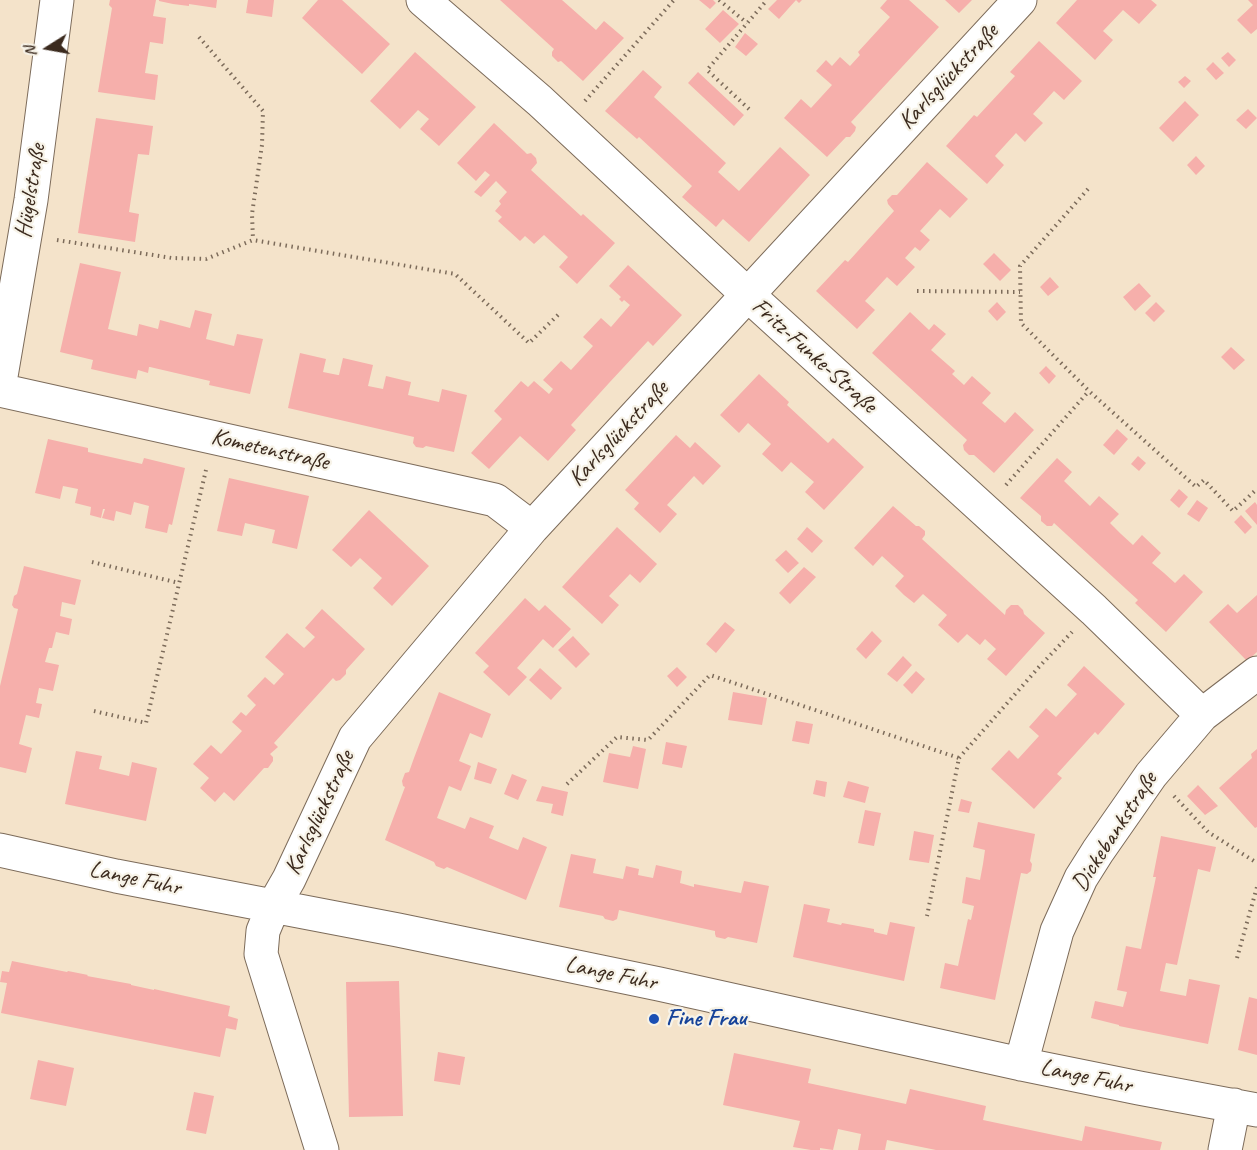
<!DOCTYPE html>
<html>
<head>
<meta charset="utf-8">
<style>
	body { margin:0 }
	#map { position:relative; width:1257px; height:1150px; overflow:hidden; background:#f4e3ca; font-family:Caveat,sans-serif }
	canvas { display:block }
	.north { position:absolute; left:18px; top:18px; width:60px; height:60px; -webkit-text-stroke:4px #f7f3e8; paint-order:stroke; rotate:259deg; font-size:16px; font-weight:700; line-height:24px; text-align:center; color:#3b2a1e }
	.north::after { content:''; display:block; margin:auto; width:21px; height:27px; background:#3b2a1e; clip-path:polygon(50% 0,100% 100%,50% 72%,0 100%) }
</style>
</head>
<body>
<div id="map">
<canvas width="1257" height="1150"></canvas>
<div class="north">N</div>
</div>
<script>
const g = document.querySelector('canvas').getContext('2d');
g.lineJoin = 'round';
function fill(path, color) {
  g.fillStyle = color;
  g.fill(path, 'evenodd');
}
function toPath(rows) {
  const path = new Path2D();
  for (const r of rows) {
    path.moveTo(r[0], r[1]);
    for (let i = 2; i < r.length; i += 2) path.lineTo(r[i], r[i + 1]);
  }
  return path;
}
function strokePath(path, color, width, dash) {
  g.strokeStyle = color;
  g.lineWidth = width;
  g.lineCap = dash ? 'butt' : 'round';
  g.setLineDash(dash || []);
  g.stroke(path);
}
function label(font, color, halo, rows, align = 'center') {
  g.font = font + ' Caveat,sans-serif';
  g.lineWidth = 4.5;
  g.setLineDash([]);
  g.textBaseline = 'middle';
  g.strokeStyle = halo;
  g.fillStyle = color;
  for (const [text, x, y, turn = 0] of rows) {
    g.save();
    g.translate(x, y);
    g.rotate((+turn || 0) * Math.PI / 180);
    g.textAlign = isNaN(turn) ? turn : align;
    if (halo) g.strokeText(text, 0, 0);
    g.fillText(text, 0, 0);
    g.restore();
  }
}
const building = toPath([
	[110,0,156,0,153,16,166,18,163,44,150,42,145,73,158,75,155,100,98,92,112,8,109,5],
	[159,0,217,0,216,8,189,4,189,6,173,4,159,1],
	[248,0,274,0,272,17,246,13],
	[318,0,342,0,390,44,362,74,302,18],
	[500,0,562,0,596,30,604,21,624,38,583,81,561,61,558,62,552,56,552,52,554,49],
	[699,0,713,0,716,3,710,9],
	[777,0,802,0,799,3,796,0,779,19,768,9],
	[887,0,909,0,939,27,851,122,856,127,855,131,850,137,846,137,827,157,784,118,801,99,811,108,832,85,816,71,826,60,832,66,840,57,850,66,860,55,858,52,890,17,880,8],
	[945,0,972,0,959,13],
	[1077,0,1151,0,1157,5,1139,24,1123,10,1103,31,1113,40,1095,60,1056,23],
	[1248,0,1257,0,1257,29,1251,34,1237,20,1253,5],
	[723,10,739,24,720,43,705,29],
	[745,33,758,44,746,56,735,47],
	[1039,41,1082,81,1064,100,1054,91,1033,114,1043,123,1034,132,1025,142,1016,133,995,156,1004,165,987,184,946,146,974,115,977,117,1015,76,1010,72],
	[415,52,476,107,439,146,420,129,429,119,418,110,400,129,370,101],
	[1228,52,1236,60,1229,67,1221,58],
	[1213,62,1224,73,1216,80,1206,69],
	[643,70,662,87,654,97,726,163,718,172,739,191,780,147,810,175,749,242,723,219,716,227,682,197,692,186,639,137,637,139,605,111],
	[698,72,744,115,734,126,688,83],
	[1185,76,1191,81,1184,88,1178,82],
	[1185,101,1199,115,1173,142,1159,128],
	[1248,109,1257,118,1246,129,1236,120],
	[96,118,153,126,149,155,138,154,129,212,139,214,135,242,78,233],
	[494,123,524,151,527,154,531,153,536,158,537,163,531,170,581,216,583,214,615,243,577,284,559,267,568,257,544,235,534,244,525,236,520,241,498,221,502,217,495,211,501,204,499,201,507,192,496,181,481,197,474,192,490,175,485,171,476,181,457,163],
	[1196,156,1205,166,1196,175,1187,165],
	[927,162,968,199,950,218,940,209,920,231,930,240,920,251,915,247,905,258,915,267,897,286,887,277,865,301,875,310,857,329,816,291,845,260,848,262,894,211,888,204,887,200,892,195,897,195],
	[994,253,1011,270,1000,281,983,264],
	[80,263,121,272,108,329,137,336,139,324,158,329,160,320,190,328,195,310,212,314,206,339,234,346,237,334,263,339,250,394,209,385,210,381,150,367,149,367,148,373,138,370,136,379,113,374,91,369,93,360,60,352],
	[628,265,682,315,653,346,648,341,609,383,571,425,576,430,548,461,520,436,489,469,471,453,502,419,494,411,521,381,528,387,534,381,549,394,553,389,543,380,561,361,571,370,593,346,583,337,601,318,611,327,630,305,624,300,622,302,619,299,621,297,609,286],
	[1050,277,1059,287,1048,296,1040,287],
	[1139,283,1151,296,1135,311,1123,297],
	[997,302,1006,312,997,321,988,311],
	[1156,302,1165,311,1154,322,1145,313],
	[910,312,929,330,934,324,946,334,931,350,955,371,952,374,964,385,972,376,991,393,982,403,1005,423,1015,412,1034,430,994,473,974,455,969,455,964,450,963,445,967,440,872,353],
	[1231,347,1245,360,1234,370,1221,357],
	[300,353,326,359,323,372,338,375,339,375,343,358,373,365,368,386,383,389,386,376,411,382,408,395,439,402,442,389,467,395,454,452,426,446,423,448,416,447,413,443,414,437,288,408],
	[1046,366,1056,376,1049,384,1039,373],
	[759,374,789,402,787,405,828,443,833,438,864,467,824,510,805,492,814,482,791,462,782,472,762,454,771,444,748,423,739,433,720,415],
	[1117,429,1128,439,1114,455,1103,445],
	[676,435,690,448,695,442,721,466,703,485,694,476,667,505,677,514,660,533,634,509,639,503,625,490],
	[48,439,88,448,88,452,142,464,144,458,185,468,172,525,169,524,167,533,145,528,149,506,134,502,131,515,116,511,114,521,102,518,105,509,103,509,101,518,90,515,91,507,75,503,78,489,63,486,60,499,35,493],
	[1138,456,1146,463,1139,471,1131,464],
	[1057,458,1072,472,1064,481,1090,506,1099,496,1119,514,1110,523,1121,534,1133,545,1142,535,1161,553,1152,563,1164,573,1175,583,1184,574,1203,592,1166,632,1135,603,1138,600,1054,523,1052,526,1047,526,1041,521,1041,516,1020,498],
	[229,478,309,496,297,549,272,543,275,530,245,523,242,536,217,531],
	[1179,489,1188,497,1179,508,1170,500],
	[1197,500,1208,508,1199,522,1187,514],
	[1255,502,1257,505,1257,525,1245,511],
	[893,506,916,526,919,526,925,531,925,535,922,539,1005,615,1006,610,1011,605,1018,605,1023,610,1024,614,1045,633,1006,676,987,659,996,649,985,639,980,645,967,634,958,643,938,625,947,615,923,594,914,603,904,595,895,586,904,576,882,556,873,566,854,548],
	[369,510,429,566,392,606,373,588,382,578,360,558,351,567,332,550],
	[1241,515,1252,527,1245,534,1234,522],
	[617,527,657,564,640,583,630,574,609,596,619,605,602,624,562,587],
	[807,527,823,541,812,553,797,539],
	[786,550,799,563,788,573,775,560],
	[24,566,81,580,75,605,62,602,60,616,72,619,69,635,56,632,52,648,49,648,45,662,59,665,53,691,39,688,36,703,42,704,39,718,26,715,19,744,32,748,26,773,0,767,0,686,18,609,14,608,12,605,14,596,17,594],
	[804,567,816,577,790,604,779,593],
	[1257,595,1257,652,1247,661,1209,622,1228,604,1237,613],
	[525,598,539,611,545,605,571,629,553,648,543,639,517,668,527,677,509,696,483,672,489,666,475,653],
	[322,609,365,649,346,670,346,674,340,680,336,681,333,678,274,743,278,747,270,754,273,757,273,761,268,768,264,768,234,801,224,792,215,802,200,788,209,778,193,764,211,745,221,754,242,731,232,722,241,712,246,716,256,705,247,696,265,677,274,685,284,674,265,657,287,633,304,648,315,637,305,628],
	[725,622,735,630,716,653,706,644],
	[872,631,882,641,866,659,856,649],
	[573,636,590,654,576,668,558,650],
	[903,656,912,665,897,682,887,674],
	[1084,666,1125,704,1098,735,1095,732,1057,774,1062,778,1034,809,991,769,1009,750,1018,759,1039,736,1029,727,1046,708,1056,717,1077,694,1067,685],
	[677,667,687,677,677,687,667,676],
	[540,668,562,688,551,700,529,680],
	[916,671,925,679,912,694,903,685],
	[439,692,491,714,482,738,470,733,459,761,471,766,461,791,449,786,437,818,465,829,470,817,494,826,489,838,518,850,523,837,547,847,526,900,447,867,444,869,436,866,434,862,385,840,405,787,403,786,402,781,405,773,409,772,414,758],
	[733,692,767,698,762,725,728,720],
	[796,721,813,724,809,744,792,741],
	[666,742,687,746,682,768,662,764],
	[633,746,646,749,638,789,603,782,609,753,630,757],
	[1257,749,1257,827,1255,828,1219,788,1252,758,1251,754],
	[76,751,102,756,99,769,129,776,132,762,157,768,146,821,65,804],
	[478,762,497,769,491,784,474,779],
	[512,774,527,780,518,800,504,794],
	[816,780,827,782,825,797,813,794],
	[848,781,869,787,865,803,843,797],
	[1198,785,1218,806,1205,815,1187,796],
	[542,786,568,792,563,816,551,813,553,804,536,801],
	[961,799,972,802,969,813,958,811],
	[865,810,881,813,874,846,858,843],
	[978,822,1035,834,1030,861,1032,864,1031,871,1027,874,1021,873,995,1000,940,988,945,963,958,966,968,919,971,920,974,906,962,903,966,877,980,880,983,864,985,850,973,847],
	[914,831,934,835,929,863,909,860],
	[1161,836,1216,847,1210,872,1198,869,1177,965,1166,963,1160,991,1186,996,1189,979,1220,985,1208,1044,1119,1026,1119,1025,1091,1018,1095,1001,1123,1007,1127,992,1117,990,1126,946,1141,949,1156,877,1153,877],
	[571,854,596,859,593,873,623,879,626,866,639,869,638,875,653,878,656,865,682,871,680,883,694,887,694,884,741,893,744,881,769,886,757,943,728,937,725,939,716,937,715,934,715,931,619,910,617,919,613,921,605,919,603,916,559,907],
	[804,904,830,909,827,922,841,925,842,923,874,929,874,932,887,935,890,922,915,927,904,981,793,957],
	[12,961,67,972,68,971,88,975,87,976,131,984,131,985,154,990,154,989,230,1006,228,1016,238,1019,236,1030,226,1028,220,1057,1,1013,7,983,0,982,2,971,9,972],
	[399,981,403,1116,349,1117,346,982],
	[1249,997,1257,999,1257,1055,1238,1050],
	[438,1052,465,1057,460,1085,434,1081],
	[734,1053,811,1069,808,1083,906,1104,910,1089,986,1106,983,1120,1082,1141,1085,1126,1162,1142,1160,1150,936,1150,887,1140,885,1150,858,1150,861,1134,838,1129,833,1150,820,1148,820,1150,811,1150,793,1147,800,1121,723,1105],
	[38,1060,74,1068,66,1106,30,1099],
	[194,1092,214,1096,206,1134,186,1130]
]);
const path = toPath([
	[719,0,747,23],
	[199,37,263,111,262,145,252,214,253,240],
	[585,101,674,0],
	[749,109,707,70,767,0],
	[1088,189,1020,266,1021,323,1089,391,1196,487,1204,480,1233,511,1257,489],
	[57,240,172,258,206,259,253,240,455,274,529,343,561,312],
	[917,291,1020,292],
	[1006,485,1089,391],
	[92,562,179,583],
	[94,711,146,723,206,470],
	[959,758,1038,668,1072,632],
	[567,784,617,737,648,740,710,675,959,758,927,916],
	[1174,796,1208,832,1257,863],
	[1237,958,1257,887]
]);
const minor = toPath([
	[423,0,540,101,748,295,1094,610,1202,715],
	[0,382,31,200,57,0],
	[0,390,495,500,532,528],
	[0,850,116,876,398,930,659,984,1021,1064,1139,1088,1257,1110],
	[1021,1064,1057,931,1081,878,1098,851,1151,775,1202,715,1257,673],
	[322,1150,261,954,263,931,273,907,289,879,355,738,532,528,1020,0],
	[1225,1150,1234,1105]
]);
const markers = [
	[654,1019,6,"#1a4fb4"]
];
const streetNames = [
	["Karlsglückstraße",949,77,-47],
	["Hügelstraße",31,191,-81],
	["Fritz-Funke-Straße",814,356,42],
	["Karlsglückstraße",619,434,-47],
	["Kometenstraße",270,450,13],
	["Karlsglückstraße",320,813,-65],
	["Dickebankstraße",1115,832,-57],
	["Lange Fuhr",135,879,12],
	["Lange Fuhr",611,974,12],
	["Lange Fuhr",1086,1077,12]
];
const transitNames = [
	["Fine Frau",666,1019]
];
fill(building, '#f6afab');
strokePath(minor, '#7c6b5a', 35);
strokePath(path, '#7c6b5a', 4, [1.5, 4.5]);
strokePath(minor, '#fff', 33);
for (const [x, y, r, color] of markers) {
  const dot = new Path2D();
  dot.arc(x, y, r, 0, 2 * Math.PI);
  g.fillStyle = color;
  g.fill(dot);
  strokePath(dot, '#f7f3e8', 2);
}
label('24px', '#3b2a1e', '#f7f3e8', streetNames);
label('bold 24px', '#164399', '#f7f3e8', transitNames, 'left');
</script>
</body>
</html>
